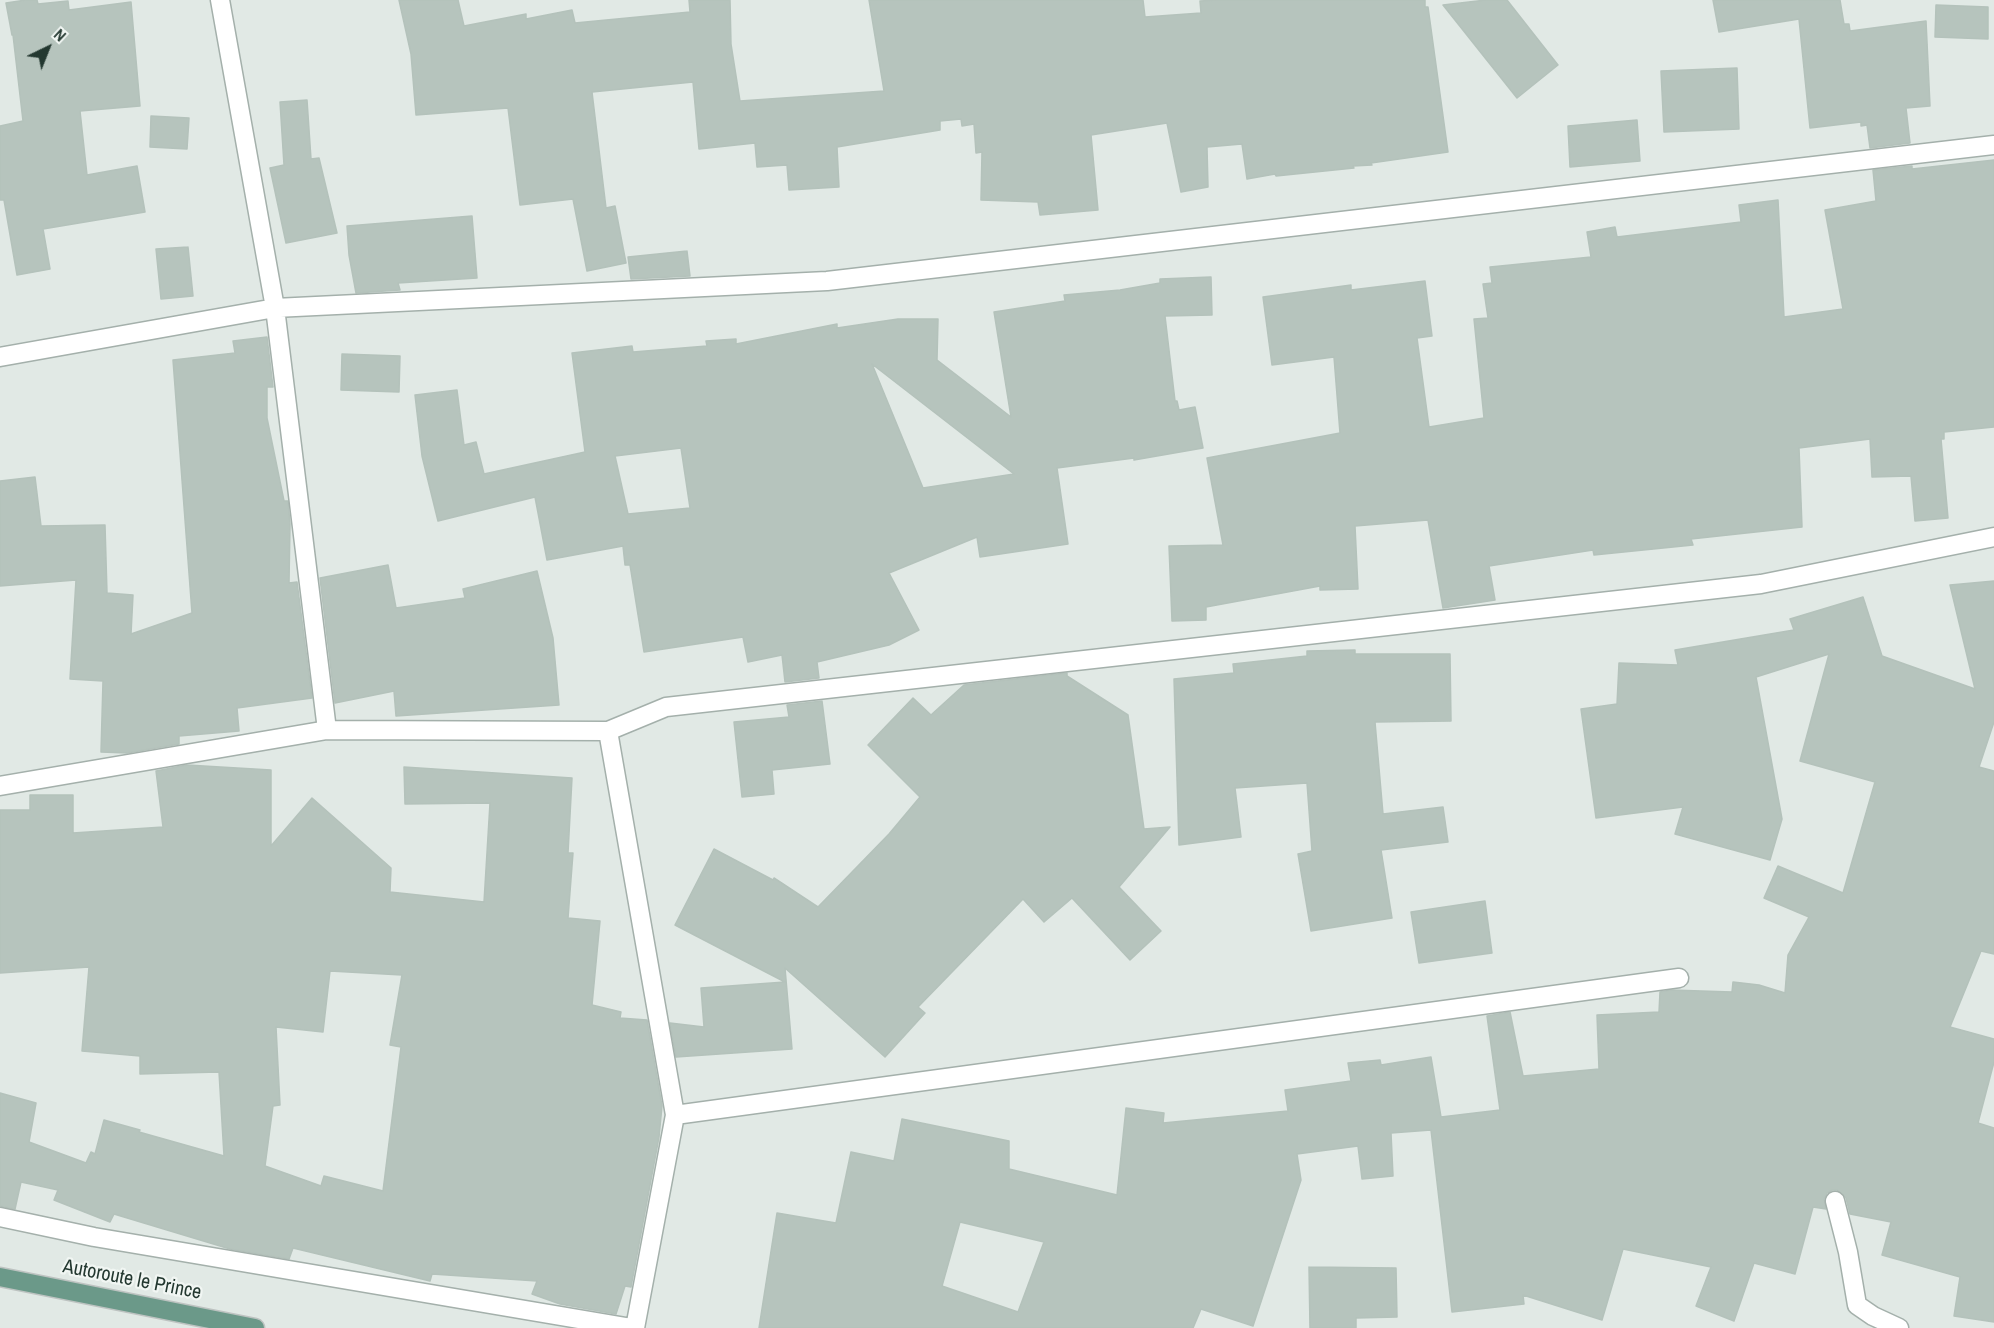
<!DOCTYPE html>
<html>
<head>
<meta charset="utf-8">
<style>
	body { margin:0 }
	#map { position:relative; width:1994px; height:1328px; overflow:hidden; background:#e1e9e5; font-family:"Archivo Narrow",sans-serif }
	canvas { display:block }
	.north { position:absolute; left:18px; top:18px; width:60px; height:60px; -webkit-text-stroke:4px #f1f6f3; paint-order:stroke; rotate:43deg; font-size:16px; font-weight:700; line-height:24px; text-align:center; color:#233830 }
	.north::after { content:''; display:block; margin:auto; width:21px; height:27px; background:#233830; clip-path:polygon(50% 0,100% 100%,50% 72%,0 100%) }
</style>
</head>
<body>
<div id="map">
<canvas width="1994" height="1328"></canvas>
<div class="north">N</div>
</div>
<script>
const g = document.querySelector('canvas').getContext('2d');
g.lineJoin = 'round';
function fill(path, color) {
  g.fillStyle = color;
  g.fill(path, 'evenodd');
}
function toPath(rows) {
  const path = new Path2D();
  for (const r of rows) {
    path.moveTo(r[0], r[1]);
    for (let i = 2; i < r.length; i += 2) path.lineTo(r[i], r[i + 1]);
  }
  return path;
}
function strokePath(path, color, width, dash) {
  g.strokeStyle = color;
  g.lineWidth = width;
  g.lineCap = dash ? 'butt' : 'round';
  g.setLineDash(dash || []);
  g.stroke(path);
}
function label(font, color, halo, rows, align = 'center') {
  g.font = font + ' "Archivo Narrow",sans-serif';
  g.lineWidth = 4.5;
  g.setLineDash([]);
  g.textBaseline = 'middle';
  g.strokeStyle = halo;
  g.fillStyle = color;
  for (const [text, x, y, turn = 0] of rows) {
    g.save();
    g.translate(x, y);
    g.rotate((+turn || 0) * Math.PI / 180);
    g.textAlign = isNaN(turn) ? turn : align;
    if (halo) g.strokeText(text, 0, 0);
    g.fillText(text, 0, 0);
    g.restore();
  }
}
const building = toPath([
	[26,0,37,0,38,4,68,1,69,10,131,2,140,106,80,111,87,175,137,166,145,212,43,229,50,269,17,275,4,200,0,200,0,126,23,121,13,35,12,35,6,3,26,0],
	[399,0,458,0,464,26,526,14,526,19,572,10,575,23,690,12,689,0,730,0,731,44,740,101,884,91,869,0,1143,0,1145,17,1201,13,1200,1,1217,0,1425,0,1425,7,1428,7,1448,152,1371,163,1372,165,1353,166,1354,168,1276,176,1275,174,1247,179,1242,144,1207,147,1208,187,1181,192,1167,123,1091,135,1098,210,1040,215,1038,202,981,200,982,152,976,153,974,124,962,126,961,119,940,121,940,130,837,147,839,187,789,190,787,165,757,167,755,143,699,149,693,82,592,92,606,208,615,206,626,263,587,271,573,199,520,205,508,108,416,115,411,54,399,0],
	[1486,0,1507,0,1558,65,1517,98,1443,5,1486,0],
	[1713,0,1840,0,1844,24,1849,24,1850,31,1926,21,1930,106,1906,108,1910,143,1870,148,1867,125,1861,126,1861,122,1810,128,1799,19,1719,32,1713,0],
	[1936,5,1988,7,1988,39,1935,37,1936,5],
	[1737,68,1739,129,1664,132,1661,71,1737,68],
	[307,100,311,159,319,158,337,233,286,243,270,168,284,165,280,102,307,100],
	[151,116,189,118,187,149,150,147,151,116],
	[1637,120,1640,161,1570,167,1568,126,1637,120],
	[1994,160,1994,427,1944,432,1944,439,1941,439,1948,518,1915,521,1911,476,1872,477,1870,439,1799,448,1802,527,1691,539,1693,545,1594,555,1593,550,1489,566,1495,600,1443,608,1428,520,1355,526,1358,589,1320,590,1320,586,1206,607,1206,620,1172,621,1169,546,1223,545,1207,458,1340,433,1334,357,1272,365,1263,297,1351,285,1351,290,1425,281,1432,336,1417,338,1429,427,1484,418,1474,319,1488,318,1483,284,1492,283,1490,267,1591,257,1587,232,1615,227,1617,237,1741,222,1739,205,1778,200,1784,317,1843,309,1825,210,1876,201,1873,170,1912,166,1912,169,1994,160],
	[472,216,477,278,398,283,400,290,356,293,349,255,347,226,472,216],
	[188,247,193,296,161,299,156,249,188,247],
	[687,251,690,276,631,279,628,257,687,251],
	[1211,277,1212,315,1165,316,1175,401,1177,401,1179,410,1195,407,1203,448,1134,460,1134,458,1057,468,1068,544,980,557,977,537,889,573,919,630,889,645,817,662,819,678,785,682,782,655,748,662,743,637,644,652,630,565,625,565,623,546,547,560,535,497,438,521,422,456,415,395,457,390,464,445,476,442,484,474,585,452,572,353,632,346,633,352,707,346,706,341,736,339,736,344,837,324,837,328,898,319,938,319,937,360,1011,417,994,312,1065,301,1064,295,1120,290,1160,283,1160,279,1211,277],
	[872,364,1014,474,923,488,872,364],
	[681,448,690,508,628,514,615,456,681,448],
	[267,337,273,387,267,387,267,418,284,501,288,501,290,524,289,583,297,582,312,698,237,708,239,731,179,736,179,744,127,753,101,752,103,681,70,679,76,580,0,586,0,481,35,477,41,526,105,525,107,593,133,595,131,634,192,613,173,360,235,353,233,341,267,337],
	[342,354,400,356,399,392,341,390,342,354],
	[388,565,396,608,465,598,463,589,537,571,553,638,559,705,396,716,394,691,335,703,320,578,388,565],
	[1994,581,1994,722,1979,767,1994,771,1994,954,1981,951,1950,1027,1994,1039,1994,1062,1978,1123,1994,1128,1994,1322,1954,1316,1960,1277,1882,1255,1891,1222,1850,1214,1846,1198,1837,1190,1832,1190,1827,1193,1824,1199,1826,1209,1813,1207,1795,1274,1754,1263,1734,1321,1696,1306,1711,1267,1623,1249,1602,1320,1523,1295,1524,1304,1452,1312,1431,1130,1391,1133,1393,1176,1362,1179,1358,1146,1297,1154,1301,1180,1253,1326,1201,1309,1193,1328,759,1328,777,1213,836,1223,851,1152,894,1161,902,1119,1009,1141,1009,1169,1117,1195,1126,1108,1164,1113,1163,1123,1288,1111,1285,1090,1351,1081,1348,1063,1380,1060,1381,1065,1431,1057,1441,1117,1500,1110,1487,1016,1510,1012,1523,1076,1599,1069,1597,1015,1659,1012,1660,992,1671,990,1732,992,1733,982,1759,985,1785,993,1788,955,1809,917,1764,898,1778,866,1843,893,1875,782,1800,761,1829,654,1756,677,1782,819,1770,860,1675,834,1683,807,1596,818,1581,709,1617,704,1619,663,1678,665,1675,650,1794,630,1790,619,1863,597,1882,656,1975,689,1950,585,1994,581],
	[960,1222,1044,1242,1018,1312,942,1286,960,1222],
	[1355,650,1355,654,1450,654,1451,721,1375,722,1383,814,1443,807,1448,842,1381,850,1392,918,1311,931,1298,854,1312,851,1307,783,1235,788,1241,837,1179,845,1174,679,1234,673,1233,664,1307,656,1307,651,1355,650],
	[1067,673,1067,676,1128,715,1144,829,1170,827,1119,887,1161,931,1130,960,1072,898,1044,922,1023,899,918,1007,925,1013,885,1057,785,968,792,1049,676,1057,670,1023,704,1027,701,988,785,982,675,925,714,849,773,880,774,878,818,907,889,834,920,797,868,745,913,698,931,715,964,685,1067,673],
	[822,701,830,764,772,770,774,794,742,797,734,722,789,717,787,705,822,701],
	[187,765,271,770,271,846,312,798,391,868,390,892,484,902,490,803,405,804,404,767,572,778,568,853,573,853,568,918,600,921,592,1005,621,1012,620,1018,647,1020,662,1106,659,1137,631,1287,625,1286,616,1314,560,1304,532,1294,537,1281,432,1274,430,1281,293,1248,289,1259,230,1249,114,1214,110,1222,54,1200,58,1190,21,1182,15,1209,0,1206,0,1093,36,1103,29,1142,86,1163,91,1152,95,1154,104,1120,140,1130,139,1132,224,1156,219,1072,140,1074,140,1056,82,1051,89,967,0,973,0,810,30,810,30,795,73,795,73,833,163,827,156,771,187,765],
	[330,971,402,975,390,1045,401,1047,383,1191,324,1176,321,1186,265,1166,273,1106,280,1105,276,1027,323,1032,330,971],
	[1485,901,1492,953,1419,963,1411,912,1485,901],
	[1309,1267,1396,1268,1397,1317,1356,1318,1356,1328,1310,1328,1309,1267]
]);
const minor = toPath([
	[220,0,275,308,327,730],
	[0,357,275,308,827,281,1994,145],
	[608,731,675,1115,635,1328],
	[0,786,327,730,608,731,666,707,1761,584,1994,537],
	[675,1115,1679,978],
	[1835,1201,1848,1252,1857,1305,1873,1316,1899,1328],
	[0,1217,94,1237,632,1328]
]);
const major = toPath([
	[0,1277,255,1328]
]);
const streetNames = [
	["Autoroute le Prince",132,1280,11]
];
fill(building, '#b6c4bd');
strokePath(building, '#b4c2bb', 1.5);
strokePath(minor, '#a4b0ab', 21);
strokePath(major, '#bdc3c1', 21);
strokePath(minor, '#fff', 18);
strokePath(major, '#6b9989', 18);
label('20px', '#233830', '#f1f6f3', streetNames);
</script>
</body>
</html>
